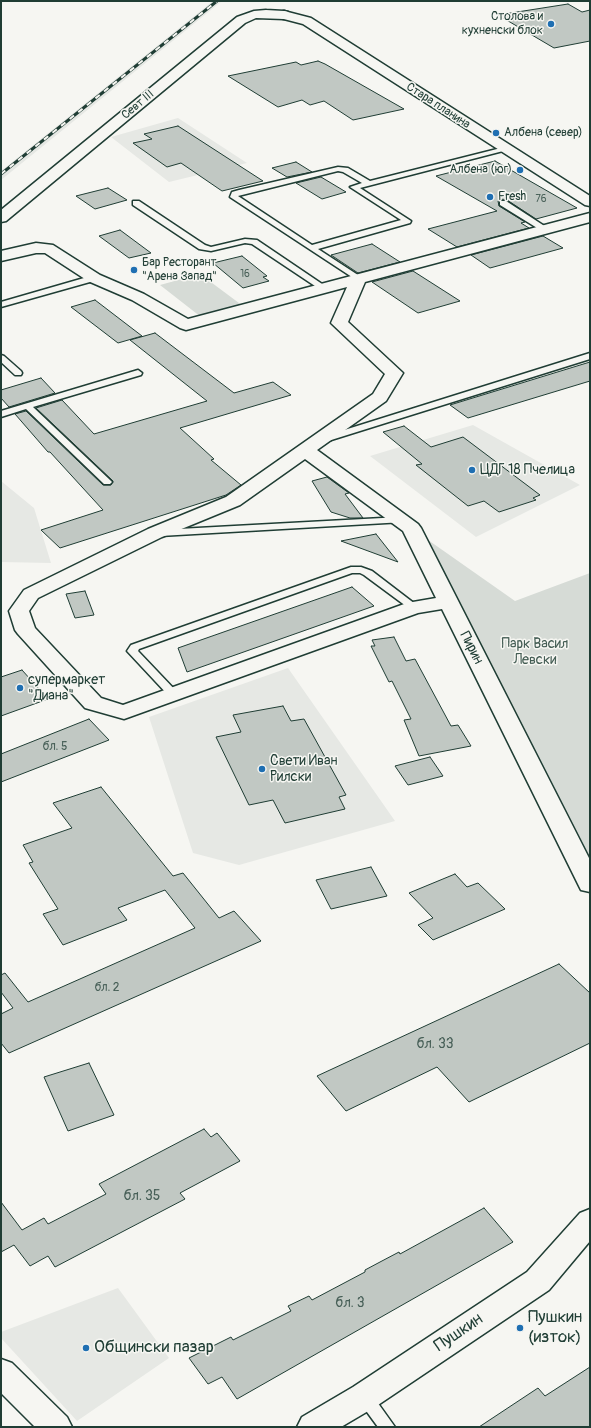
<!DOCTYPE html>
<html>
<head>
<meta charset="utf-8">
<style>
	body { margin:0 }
	#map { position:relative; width:591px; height:1428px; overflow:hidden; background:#f6f6f2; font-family:Pangolin,sans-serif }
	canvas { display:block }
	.frame { position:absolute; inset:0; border:2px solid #1f3d34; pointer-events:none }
</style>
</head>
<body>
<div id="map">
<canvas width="591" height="1428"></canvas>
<div class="frame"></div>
</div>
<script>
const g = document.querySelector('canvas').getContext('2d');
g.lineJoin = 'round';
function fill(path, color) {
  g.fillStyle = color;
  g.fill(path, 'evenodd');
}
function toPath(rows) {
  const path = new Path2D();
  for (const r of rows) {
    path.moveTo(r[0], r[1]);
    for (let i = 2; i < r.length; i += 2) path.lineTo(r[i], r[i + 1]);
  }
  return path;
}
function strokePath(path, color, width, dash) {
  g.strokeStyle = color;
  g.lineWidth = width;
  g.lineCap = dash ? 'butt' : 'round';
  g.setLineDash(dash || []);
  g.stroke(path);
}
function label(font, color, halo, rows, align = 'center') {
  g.font = font + ' Pangolin,sans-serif';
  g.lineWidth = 3;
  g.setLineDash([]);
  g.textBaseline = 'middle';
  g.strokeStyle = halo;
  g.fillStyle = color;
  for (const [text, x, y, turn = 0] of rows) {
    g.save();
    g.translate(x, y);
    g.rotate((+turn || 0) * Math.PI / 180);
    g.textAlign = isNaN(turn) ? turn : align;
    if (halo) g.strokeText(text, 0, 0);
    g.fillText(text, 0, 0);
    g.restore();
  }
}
const built = toPath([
	[213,1,222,1,1,180,1,171],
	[178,118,247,163,169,182,111,137],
	[473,425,580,485,476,537,370,456],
	[1,481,34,508,51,563,1,562],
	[288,668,395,821,239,865,193,853,149,717],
	[118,1288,169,1358,77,1421,1,1338,1,1332]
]);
const green = toPath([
	[200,274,243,306,201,317,160,285],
	[411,528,515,601,590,573,590,884]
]);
const building = toPath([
	[568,4,582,12,590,10,590,41,554,48,498,15,568,4],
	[318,61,325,64,404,109,353,120,324,101,310,105,302,100,278,107,228,76,296,62,301,65,318,61],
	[178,126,263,181,222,191,181,163,167,167,133,143,152,139,144,134,178,126],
	[495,161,577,208,536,219,507,200,500,200,498,201,499,206,525,222,521,223,529,228,457,247,428,229,497,211,436,176,495,161],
	[296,162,312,172,287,177,272,168,296,162],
	[321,177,346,192,322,199,296,183,321,177],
	[108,188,127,200,95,209,76,196,108,188],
	[120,230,151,253,129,258,99,236,120,230],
	[543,236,563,248,490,268,471,255,543,236],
	[372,244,400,262,358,273,331,255,372,244],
	[242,256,267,276,263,277,269,281,243,288,213,263,242,256],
	[413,271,460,301,418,313,372,282,413,271],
	[95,300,142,336,118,343,71,307,95,300],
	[155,333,234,393,273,382,291,395,180,428,214,459,211,460,241,485,226,495,60,548,41,530,103,510,50,452,48,452,15,414,26,411,103,485,111,485,113,481,36,408,62,400,94,434,207,401,130,340,155,333],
	[590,362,590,381,468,418,450,405,590,362],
	[41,378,55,393,9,407,1,398,1,390,41,378],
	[404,426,431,447,463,437,540,495,533,498,536,500,499,512,484,501,468,506,416,465,422,464,383,432,404,426],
	[327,477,349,493,345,494,363,518,350,518,331,512,312,481,327,477],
	[376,534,398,562,341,541,376,534],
	[352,587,374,606,187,672,178,648,352,587],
	[85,591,94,615,75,618,66,594,85,591],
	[394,637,406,661,415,659,451,726,458,725,471,746,419,756,404,720,411,719,392,681,389,682,371,646,375,646,372,640,394,637],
	[22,670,48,699,1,716,1,677,22,670],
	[283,706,291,721,304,719,346,795,339,797,345,809,285,823,273,800,249,805,216,737,241,732,233,715,283,706],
	[89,719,109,740,1,782,1,754,89,719],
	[430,757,443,776,408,785,395,766,430,757],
	[101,787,173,876,183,873,219,918,234,911,261,941,9,1053,1,1043,1,1014,13,1008,1,992,1,975,5,973,28,1002,195,928,165,890,118,908,127,920,63,945,43,914,58,909,29,863,33,862,23,845,72,828,53,803,101,787],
	[371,867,387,896,331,909,316,880,371,867],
	[455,874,467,887,478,883,505,909,433,940,418,925,433,918,409,893,455,874],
	[559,964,590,993,590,1043,469,1102,437,1067,346,1111,317,1076,559,964],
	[89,1063,114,1115,68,1131,44,1077,89,1063],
	[204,1129,211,1137,217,1133,240,1161,180,1193,185,1199,55,1267,48,1256,30,1266,14,1245,1,1252,1,1202,22,1230,44,1218,48,1224,106,1194,99,1184,204,1129],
	[484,1208,513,1242,237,1399,222,1377,208,1384,189,1358,231,1337,233,1340,291,1311,288,1306,309,1296,312,1300,365,1272,365,1270,380,1262,399,1252,400,1254,484,1208],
	[590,1367,590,1427,479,1427,538,1388,545,1396,590,1367]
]);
const lane = toPath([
	[505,147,508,149,507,150,360,188,411,221,410,223,318,249,361,277,362,279,358,281,230,197,232,192,239,190,338,167,348,168,370,181,505,147],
	[338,171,343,172,362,183,350,187,401,220,312,245,238,196,338,171],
	[133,201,139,201,205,245,211,247,245,239,257,240,328,288,324,290,321,290,252,244,245,243,211,251,199,249,133,205,133,201],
	[500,201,506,201,549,229,545,231,542,231,500,205,500,201],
	[91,276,94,276,98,278,97,280,1,307,1,302,91,276],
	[590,353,590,359,328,441,322,441,320,439,322,437,590,353],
	[1,355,4,356,21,371,22,373,21,375,15,375,1,362,1,355],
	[138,370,142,373,141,375,33,407,110,480,112,482,110,484,104,484,26,409,1,417,1,411,138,370],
	[401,517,404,518,406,520,404,522,160,536,155,533,160,530,401,517],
	[351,567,361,567,372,571,419,607,414,610,410,609,364,575,360,573,352,573,139,649,138,651,177,692,178,694,173,697,169,696,127,651,131,645,351,567],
	[364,1390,370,1392,395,1427,378,1427,356,1397,358,1392,364,1390]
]);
const street = toPath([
	[266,10,284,11,288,12,290,15,288,18,284,19,256,18,245,23,6,221,1,222,1,210,237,17,254,11,266,10],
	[590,213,590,222,365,282,348,322,403,373,386,401,317,450,418,524,421,528,590,860,590,892,581,890,578,884,442,609,418,613,124,719,85,708,18,634,15,630,9,611,24,590,148,529,226,497,373,394,385,374,331,323,347,287,186,330,180,328,132,300,88,281,45,253,36,253,1,261,1,251,36,243,53,245,100,275,144,294,188,319,590,213],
	[305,459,403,531,436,598,407,603,123,705,101,698,35,628,29,611,38,598,162,537,240,505,305,459]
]);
const secondary = toPath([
	[284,11,311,18,590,196,590,206,585,205,303,24,280,18,278,15,280,12,284,11],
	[590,1209,590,1241,549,1290,375,1407,341,1427,297,1427,302,1417,353,1387,527,1272,580,1213,590,1209]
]);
const primary = toPath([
	[1,1359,12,1363,67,1417,72,1427,35,1427,1,1393,1,1359]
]);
const rail = toPath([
	[1,174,217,1]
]);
const markers = [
	[551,24,4,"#1f6fb2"],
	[496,133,4,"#1f6fb2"],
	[520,170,4,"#1f6fb2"],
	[490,197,4,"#1f6fb2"],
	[134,270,4,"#1f6fb2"],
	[472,470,4,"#1f6fb2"],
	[20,688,4,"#1f6fb2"],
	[262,769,4,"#1f6fb2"],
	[520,1328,4,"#1f6fb2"],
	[86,1348,4,"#1f6fb2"]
];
const farNumbernames = [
	["76",541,199],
	["16",245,274]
];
const farPoinames = [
	["Столова и",543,17,"right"],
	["кухненски блок",543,31,"right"],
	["Албена (север)",504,133],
	["Албена (юг)",512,170,"right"],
	["Fresh",498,197],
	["Бар Ресторант",142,263],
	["\"Арена Запад\"",142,277]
];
const farStreetnames = [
	["Севт III",138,105,-40],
	["Стара планина",438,106,33]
];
const numberNames = [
	["бл. 5",55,747],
	["бл. 2",107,988]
];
const poiNames = [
	["ЦДГ 18 Пчелица",480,470],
	["супермаркет",28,680],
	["\"Диана\"",28,696],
	["Свети Иван",270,761],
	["Рилски",270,777]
];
const parkNames = [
	["Парк Васил",535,644],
	["Левски",535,660]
];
const streetNames = [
	["Пирин",471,648,63]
];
const nearNumbernames = [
	["бл. 33",435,1044],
	["бл. 35",142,1196],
	["бл. 3",350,1303]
];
const nearPoinames = [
	["Пушкин",528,1318],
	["(изток)",528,1338],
	["Общински пазар",94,1348]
];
const nearStreetnames = [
	["Пушкин",459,1333,-34]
];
fill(built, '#e6e8e4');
fill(green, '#d6dbd6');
fill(building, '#c1c8c3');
strokePath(building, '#1f3d34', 1);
strokePath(lane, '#1f3d34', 3);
strokePath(street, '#1f3d34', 3);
strokePath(secondary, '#1f3d34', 3);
strokePath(primary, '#1f3d34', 3);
fill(lane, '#f6f6f2');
fill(street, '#f6f6f2');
fill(secondary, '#f6f6f2');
fill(primary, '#f6f6f2');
strokePath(rail, '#1f3d34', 3);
strokePath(rail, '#f6f6f2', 2, [5.5]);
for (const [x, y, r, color] of markers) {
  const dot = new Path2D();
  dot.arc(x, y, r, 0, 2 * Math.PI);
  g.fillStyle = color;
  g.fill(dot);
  strokePath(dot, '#f6f6f2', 1.5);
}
label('10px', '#486058', null, farNumbernames);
label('12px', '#1f3d34', '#f6f6f2', farPoinames, 'left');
label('12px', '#1f3d34', '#f6f6f2', farStreetnames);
label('12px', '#486058', null, numberNames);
label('14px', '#1f3d34', '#f6f6f2', poiNames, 'left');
label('14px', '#445d54', '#f6f6f2', parkNames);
label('14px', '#1f3d34', '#f6f6f2', streetNames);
label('14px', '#486058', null, nearNumbernames);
label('17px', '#1f3d34', '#f6f6f2', nearPoinames, 'left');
label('17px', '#1f3d34', '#f6f6f2', nearStreetnames);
</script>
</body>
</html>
